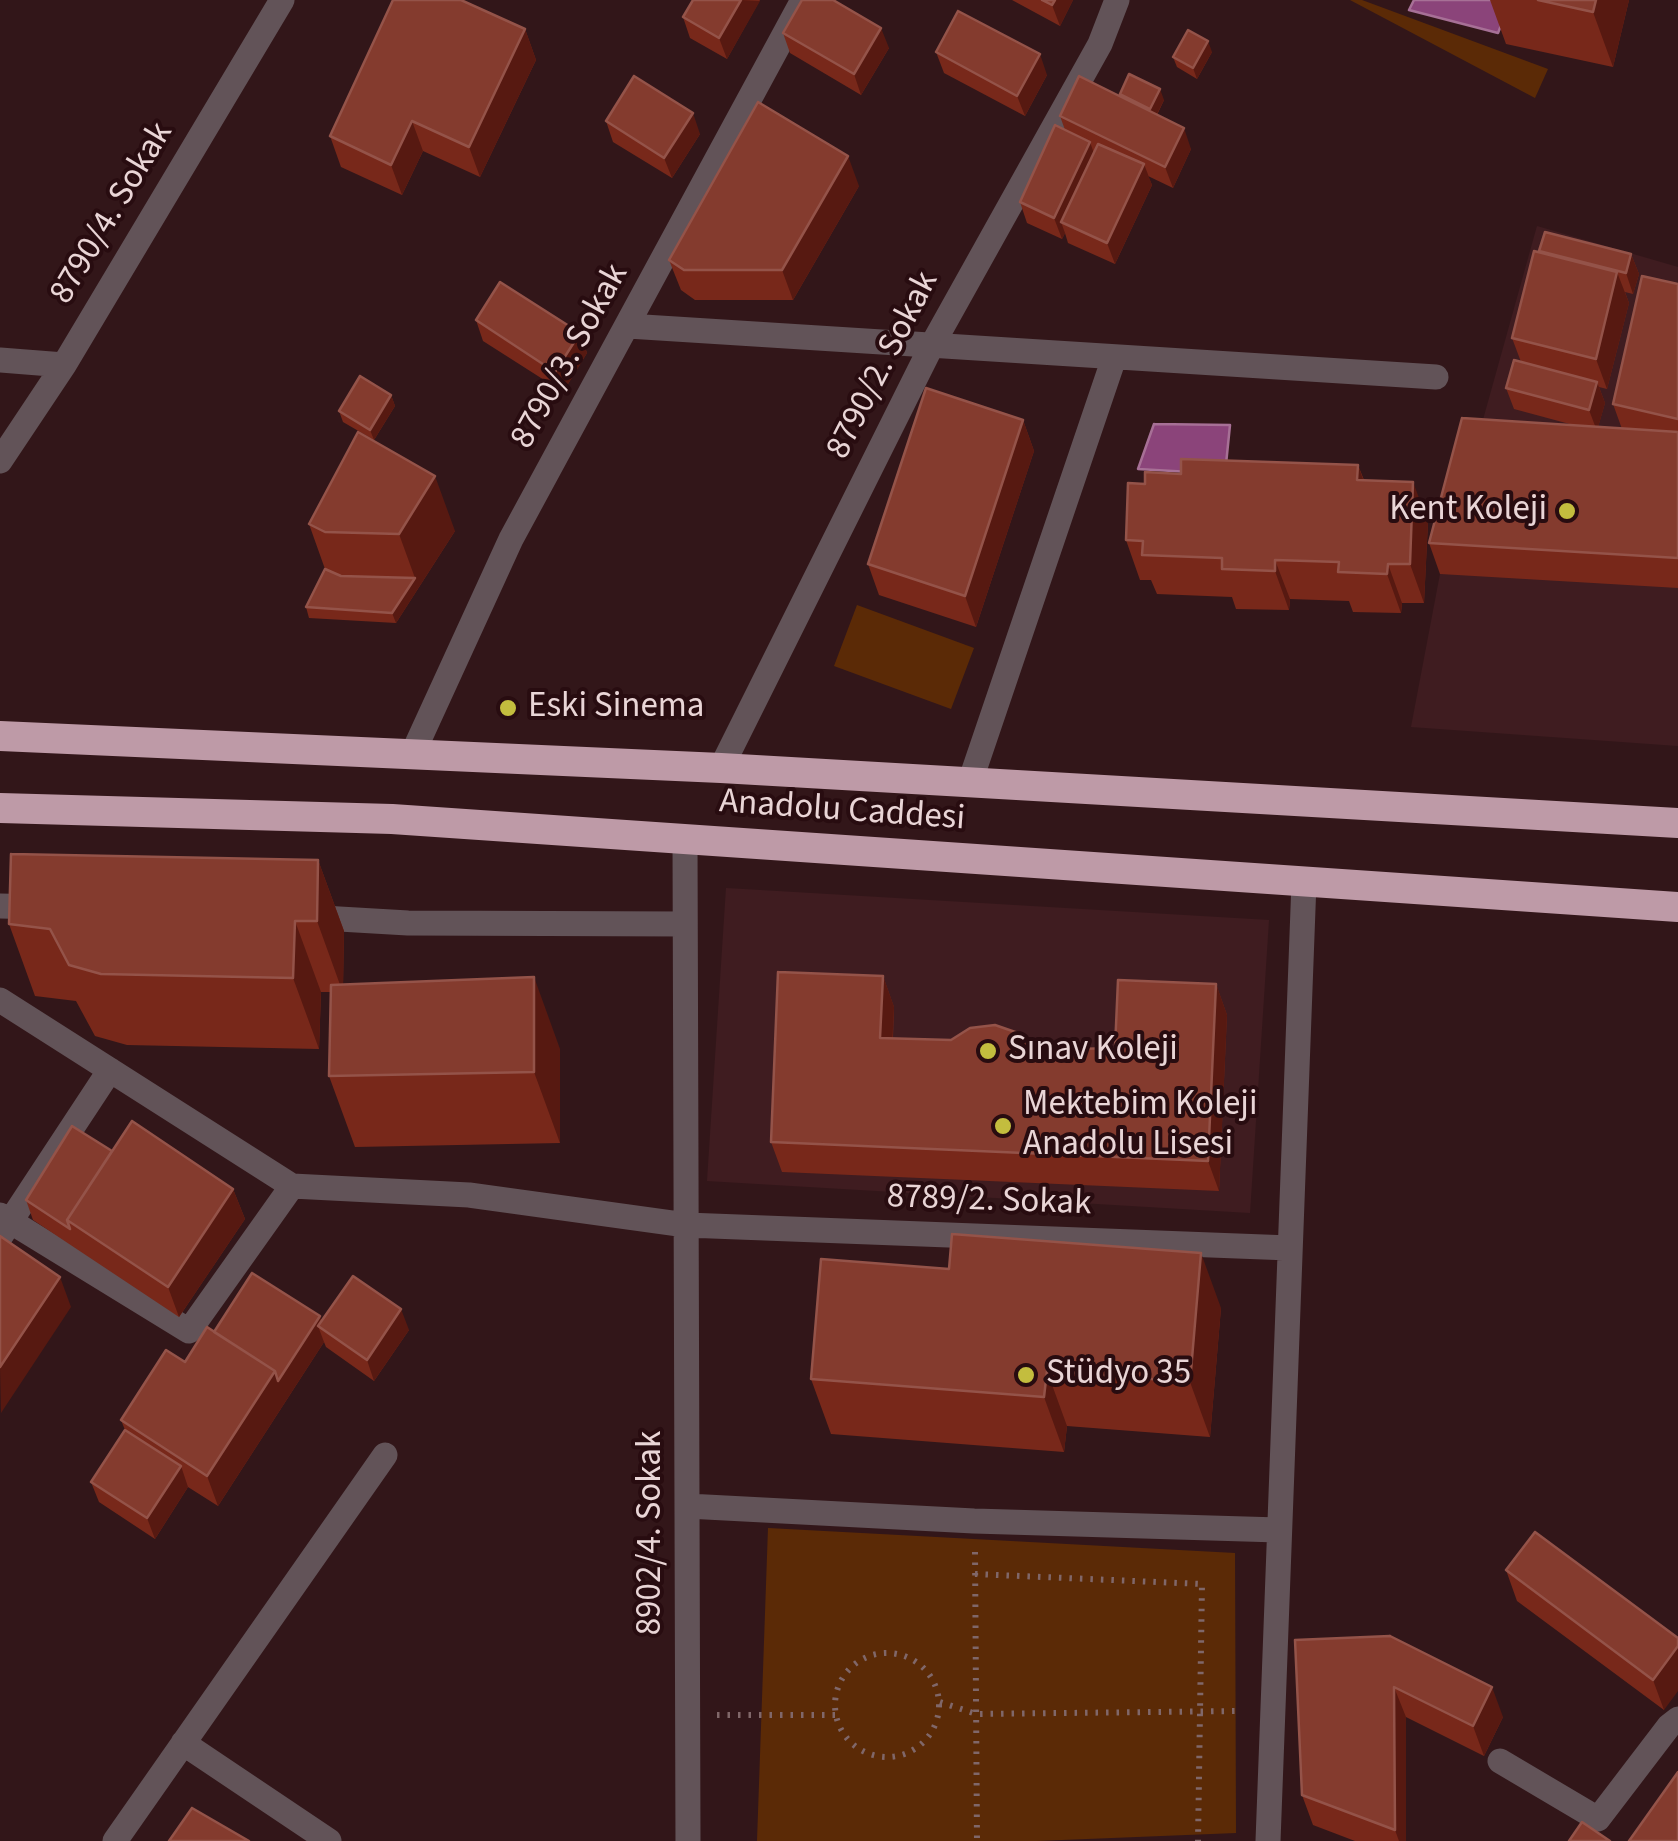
<!DOCTYPE html>
<html>
<head>
<meta charset="utf-8">
<style>
	body { margin:0 }
	canvas { display:block; background:#321619 }
</style>
</head>
<body>
<canvas width="1678" height="1841"></canvas>
<script>
const g = document.querySelector('canvas').getContext('2d');
g.lineJoin = 'round';
function fill(path, color) {
  g.fillStyle = color;
  g.fill(path, 'evenodd');
}
function toPath(rows) {
  const path = new Path2D();
  for (const r of rows) {
    if (r.length === 3) {
      path.moveTo(r[0] + r[2], r[1]);
      path.arc(r[0], r[1], r[2], 0, 2 * Math.PI);
      continue;
    }
    path.moveTo(r[0], r[1]);
    for (let i = 2; i < r.length; i += 2) path.lineTo(r[i], r[i + 1]);
  }
  return path;
}
function strokePath(path, color, width, dash) {
  g.strokeStyle = color;
  g.lineWidth = width;
  g.lineCap = dash ? 'butt' : 'round';
  g.setLineDash(dash || []);
  g.stroke(path);
}
function label(font, color, halo, rows, align = 'center') {
  g.font = font + ' "Source Sans 3",sans-serif';
  g.lineWidth = 8;
  g.setLineDash([]);
  g.textBaseline = 'middle';
  g.strokeStyle = halo;
  g.fillStyle = color;
  for (const [text, x, y, turn = 0] of rows) {
    g.save();
    g.translate(x, y);
    g.rotate((+turn || 0) * Math.PI / 180);
    g.textAlign = isNaN(turn) ? turn : align;
    if (halo) g.strokeText(text, 0, 0);
    g.fillText(text, 0, 0);
    g.restore();
  }
}
const built = toPath([
	[1537,226,1678,267,1678,746,1411,727,1440,574],
	[726,888,1269,920,1250,1213,707,1181]
]);
const green = toPath([
	[1350,0,1362,0,1548,69,1535,98],
	[857,605,974,648,951,709,834,666],
	[768,1528,1235,1553,1236,1833,1037,1841,757,1841]
]);
const water = toPath([
	[1414,0,1511,0,1498,33,1409,10,1414,0],
	[1154,424,1230,425,1225,474,1138,469,1154,424]
]);
const path = toPath([
	[975,1552,977,1841],
	[975,1574,1202,1584,1198,1841],
	[887,1705,52],
	[940,1702,976,1714,1241,1711],
	[717,1715,836,1715]
]);
const minor = toPath([
	[628,326,1436,377],
	[0,360,64,365],
	[0,461,64,365,282,0],
	[412,755,511,539,803,0],
	[721,768,931,347,1100,44,1117,0],
	[970,782,1114,358],
	[685,839,688,1841],
	[0,906,41,907],
	[305,917,408,923,685,924],
	[0,1000,292,1186],
	[0,1215,189,1331,292,1186,469,1195,686,1225,1290,1248],
	[0,1237,110,1070],
	[687,1506,974,1521,1279,1530],
	[183,1743,329,1841],
	[1500,1761,1598,1819,1669,1726,1678,1719],
	[115,1841,385,1455],
	[1268,1841,1304,882]
]);
const highway = toPath([
	[0,736,721,768,1678,823],
	[0,808,392,819,1678,907]
]);
const wall = toPath([
	[693,0,760,0,727,59,690,38,683,17],
	[1012,0,1073,0,1060,26],
	[1490,0,1629,0,1613,67,1506,44],
	[525,29,536,60,480,177,423,151,402,195,341,167,330,136],
	[783,33,889,48,861,95,790,53],
	[936,52,1047,75,1025,116,944,73],
	[1212,52,1197,79,1177,67,1173,57],
	[1120,94,1164,100,1157,115,1191,149,1173,188,1148,176,1152,185,1115,264,1068,243,1065,233,1062,239,1027,223,1020,202,1065,130,1060,116,1121,97],
	[606,121,700,134,672,178,613,142],
	[859,186,793,300,695,300,681,290,669,260],
	[1540,253,1631,254,1639,274,1633,294,1625,292,1629,303,1607,389,1599,387,1605,403,1598,427,1622,429,1613,404,1678,284,1678,588,1440,574,1429,543,1577,426,1514,409,1506,388,1521,362,1512,338],
	[476,320,580,333,587,353,563,392,483,341],
	[391,395,395,406,374,440,343,422,339,411],
	[1023,420,1034,451,976,627,879,595,868,564],
	[1358,465,1364,480,1428,522,1424,603,1402,603,1401,613,1353,612,1349,601,1290,599,1289,610,1236,609,1232,597,1157,594,1151,580,1140,580,1126,540,1145,484,1181,474],
	[309,524,455,531,396,623,309,618,306,607,325,569],
	[318,860,344,931,343,985,560,1049,560,1143,355,1147,329,1076,331,992,321,992,319,1049,127,1045,95,1036,76,1001,35,996,9,924],
	[883,976,894,1007,893,1038,1038,1050,1115,1048,1216,984,1227,1015,1219,1191,782,1172,771,1142],
	[112,1151,233,1189,245,1219,179,1317,33,1220,26,1200],
	[1221,1308,1210,1437,1067,1426,1064,1452,831,1434,811,1379],
	[321,1321,409,1330,374,1381,326,1347,324,1342,218,1506,188,1487,155,1539,99,1502,91,1482,125,1430,121,1420,185,1362,214,1332],
	[1506,1570,1678,1638,1664,1710,1517,1601],
	[1295,1640,1503,1717,1484,1756,1406,1717,1406,1841,1355,1841,1313,1825,1302,1795]
]);
const shadedWall = toPath([
	[741,0,760,1,727,59,719,38],
	[1055,0,1073,0,1060,26,1052,5],
	[1596,0,1629,0,1613,67,1593,12],
	[881,28,889,48,861,95,854,74],
	[525,29,536,60,480,177,469,147],
	[1208,41,1212,52,1197,79,1193,68],
	[1040,54,1047,75,1025,116,1017,96],
	[1160,89,1164,100,1154,120,1150,109],
	[693,113,700,134,672,178,664,158],
	[412,121,423,151,402,195,391,165],
	[1184,128,1191,149,1173,188,1165,167],
	[1090,142,1097,162,1061,222,1065,233,1062,239,1054,218],
	[848,156,859,186,793,300,782,270],
	[1144,164,1152,185,1115,264,1107,243],
	[1631,254,1639,274,1633,294,1626,273],
	[1617,272,1629,303,1607,389,1596,359],
	[580,333,587,353,563,392,555,372],
	[1597,382,1605,403,1597,431,1589,410],
	[391,395,395,406,374,440,370,430],
	[1023,420,1034,451,976,627,965,596],
	[1358,465,1372,504,1357,480],
	[435,476,455,531,396,623,392,613,415,578,399,534],
	[1413,482,1428,522,1424,603,1410,564],
	[1275,560,1290,599,1289,610,1275,571],
	[1388,564,1402,603,1401,613,1387,574],
	[318,860,344,931,343,993,317,921],
	[295,921,321,992,319,1049,293,978],
	[883,976,894,1007,891,1068,880,1038],
	[534,977,560,1049,560,1143,534,1072],
	[1216,984,1227,1015,1219,1191,1208,1161],
	[233,1189,245,1219,179,1317,168,1287],
	[1201,1253,1221,1308,1210,1437,1190,1382],
	[60,1277,71,1307,1,1413,0,1367],
	[401,1309,409,1330,374,1381,367,1360],
	[320,1316,325,1331,318,1326,324,1342,218,1506,207,1476,275,1371],
	[1047,1371,1067,1426,1064,1452,1044,1397],
	[181,1466,188,1487,155,1539,147,1518],
	[1678,1646,1678,1691,1664,1710,1653,1680],
	[1394,1687,1406,1717,1406,1841,1399,1841,1395,1830],
	[1492,1687,1503,1717,1484,1756,1473,1726]
]);
const building = toPath([
	[393,0,461,0,525,29,469,147,412,121,391,165,330,136,393,0],
	[693,0,741,0,719,38,683,17,693,0],
	[802,0,833,0,881,28,854,74,783,33,802,0],
	[1042,0,1055,0,1052,5,1042,0],
	[1538,0,1596,0,1593,12,1538,0],
	[958,11,1040,54,1017,96,936,52,958,11],
	[1188,30,1208,41,1193,68,1173,57,1188,30],
	[1129,74,1160,89,1150,109,1120,94,1129,74],
	[634,76,693,113,664,158,606,121,634,76],
	[1079,76,1184,128,1165,167,1060,116,1079,76],
	[758,102,848,156,782,270,684,270,669,260,758,102],
	[1055,125,1090,142,1054,218,1020,202,1055,125],
	[1098,144,1144,164,1107,243,1061,222,1098,144],
	[1545,232,1631,254,1626,273,1539,251,1545,232],
	[1534,251,1617,272,1596,359,1512,338,1534,251],
	[1642,276,1678,284,1678,419,1613,404,1642,276],
	[500,282,580,333,555,372,476,320,500,282],
	[1514,360,1597,382,1589,410,1506,388,1514,360],
	[360,376,391,395,370,430,339,411,360,376],
	[926,388,1023,420,965,596,868,564,926,388],
	[1462,418,1678,432,1678,558,1429,543,1462,418],
	[358,432,435,476,399,534,325,532,309,524,358,432],
	[1181,459,1358,465,1357,480,1413,482,1410,564,1388,564,1387,574,1338,572,1339,562,1275,560,1275,571,1222,569,1222,558,1142,555,1143,541,1126,540,1128,483,1145,484,1145,472,1181,474,1181,459],
	[325,569,341,576,415,578,392,613,306,607,325,569],
	[11,854,318,860,317,921,295,921,293,978,101,974,69,965,50,929,9,924,11,854],
	[778,972,883,976,880,1038,951,1040,970,1028,995,1025,1021,1034,1038,1050,1115,1048,1118,980,1216,984,1208,1161,771,1142,778,972],
	[534,977,534,1072,329,1076,331,985,534,977],
	[132,1121,233,1189,168,1287,67,1220,132,1121],
	[72,1126,112,1151,67,1220,70,1229,26,1200,72,1126],
	[952,1234,1201,1253,1190,1382,1047,1371,1044,1397,811,1379,821,1259,949,1269,952,1234],
	[0,1236,60,1277,0,1367,0,1236],
	[252,1273,320,1316,278,1381,275,1371,214,1332,252,1273],
	[353,1276,401,1309,367,1360,318,1326,353,1276],
	[207,1327,275,1371,207,1476,121,1420,166,1350,185,1362,207,1327],
	[125,1430,181,1466,147,1518,91,1482,125,1430],
	[1535,1532,1678,1638,1678,1646,1653,1680,1506,1570,1535,1532],
	[1390,1636,1492,1687,1473,1726,1394,1687,1395,1830,1302,1795,1295,1640,1390,1636],
	[1678,1772,1678,1841,1629,1841,1678,1772],
	[192,1808,249,1841,169,1841,192,1808],
	[1582,1822,1610,1841,1569,1841,1582,1822]
]);
const markers = [
	[1567,511,10,"#c3bd3e"],
	[508,708,10,"#c3bd3e"],
	[988,1051,10,"#c3bd3e"],
	[1003,1126,10,"#c3bd3e"],
	[1026,1375,10,"#c3bd3e"]
];
const streetNames = [
	["8790/4. Sokak",113,214,-59],
	["8790/3. Sokak",571,357,-61],
	["8790/2. Sokak",884,366,-63],
	["Anadolu Caddesi",842,812,4],
	["8789/2. Sokak",989,1202,2],
	["8902/4. Sokak",652,1533,-90]
];
const poiNames = [
	["Kent Koleji",1547,511,"right"],
	["Eski Sinema",528,708],
	["Sınav Koleji",1008,1051],
	["Mektebim Koleji",1023,1106],
	["Anadolu Lisesi",1023,1146],
	["Stüdyo 35",1046,1375]
];
fill(built, '#3f1c20');
fill(green, '#5b2a06');
fill(water, '#8b447a');
strokePath(water, '#a77096', 2.5);
strokePath(path, '#806769', 6, [2.5, 8]);
strokePath(minor, '#625358', 25);
strokePath(highway, '#be9aa7', 30);
fill(wall, '#78281a');
fill(shadedWall, '#571911');
fill(building, '#843b2e');
strokePath(building, '#945349', 2.5);
for (const [x, y, r, color] of markers) {
  const dot = new Path2D();
  dot.arc(x, y, r, 0, 2 * Math.PI);
  g.fillStyle = color;
  g.fill(dot);
  strokePath(dot, '#280c10', 4);
}
label('35px', '#e9d5d6', '#280c10', streetNames);
label('35px', '#e9d5d6', '#280c10', poiNames, 'left');
</script>
</body>
</html>
